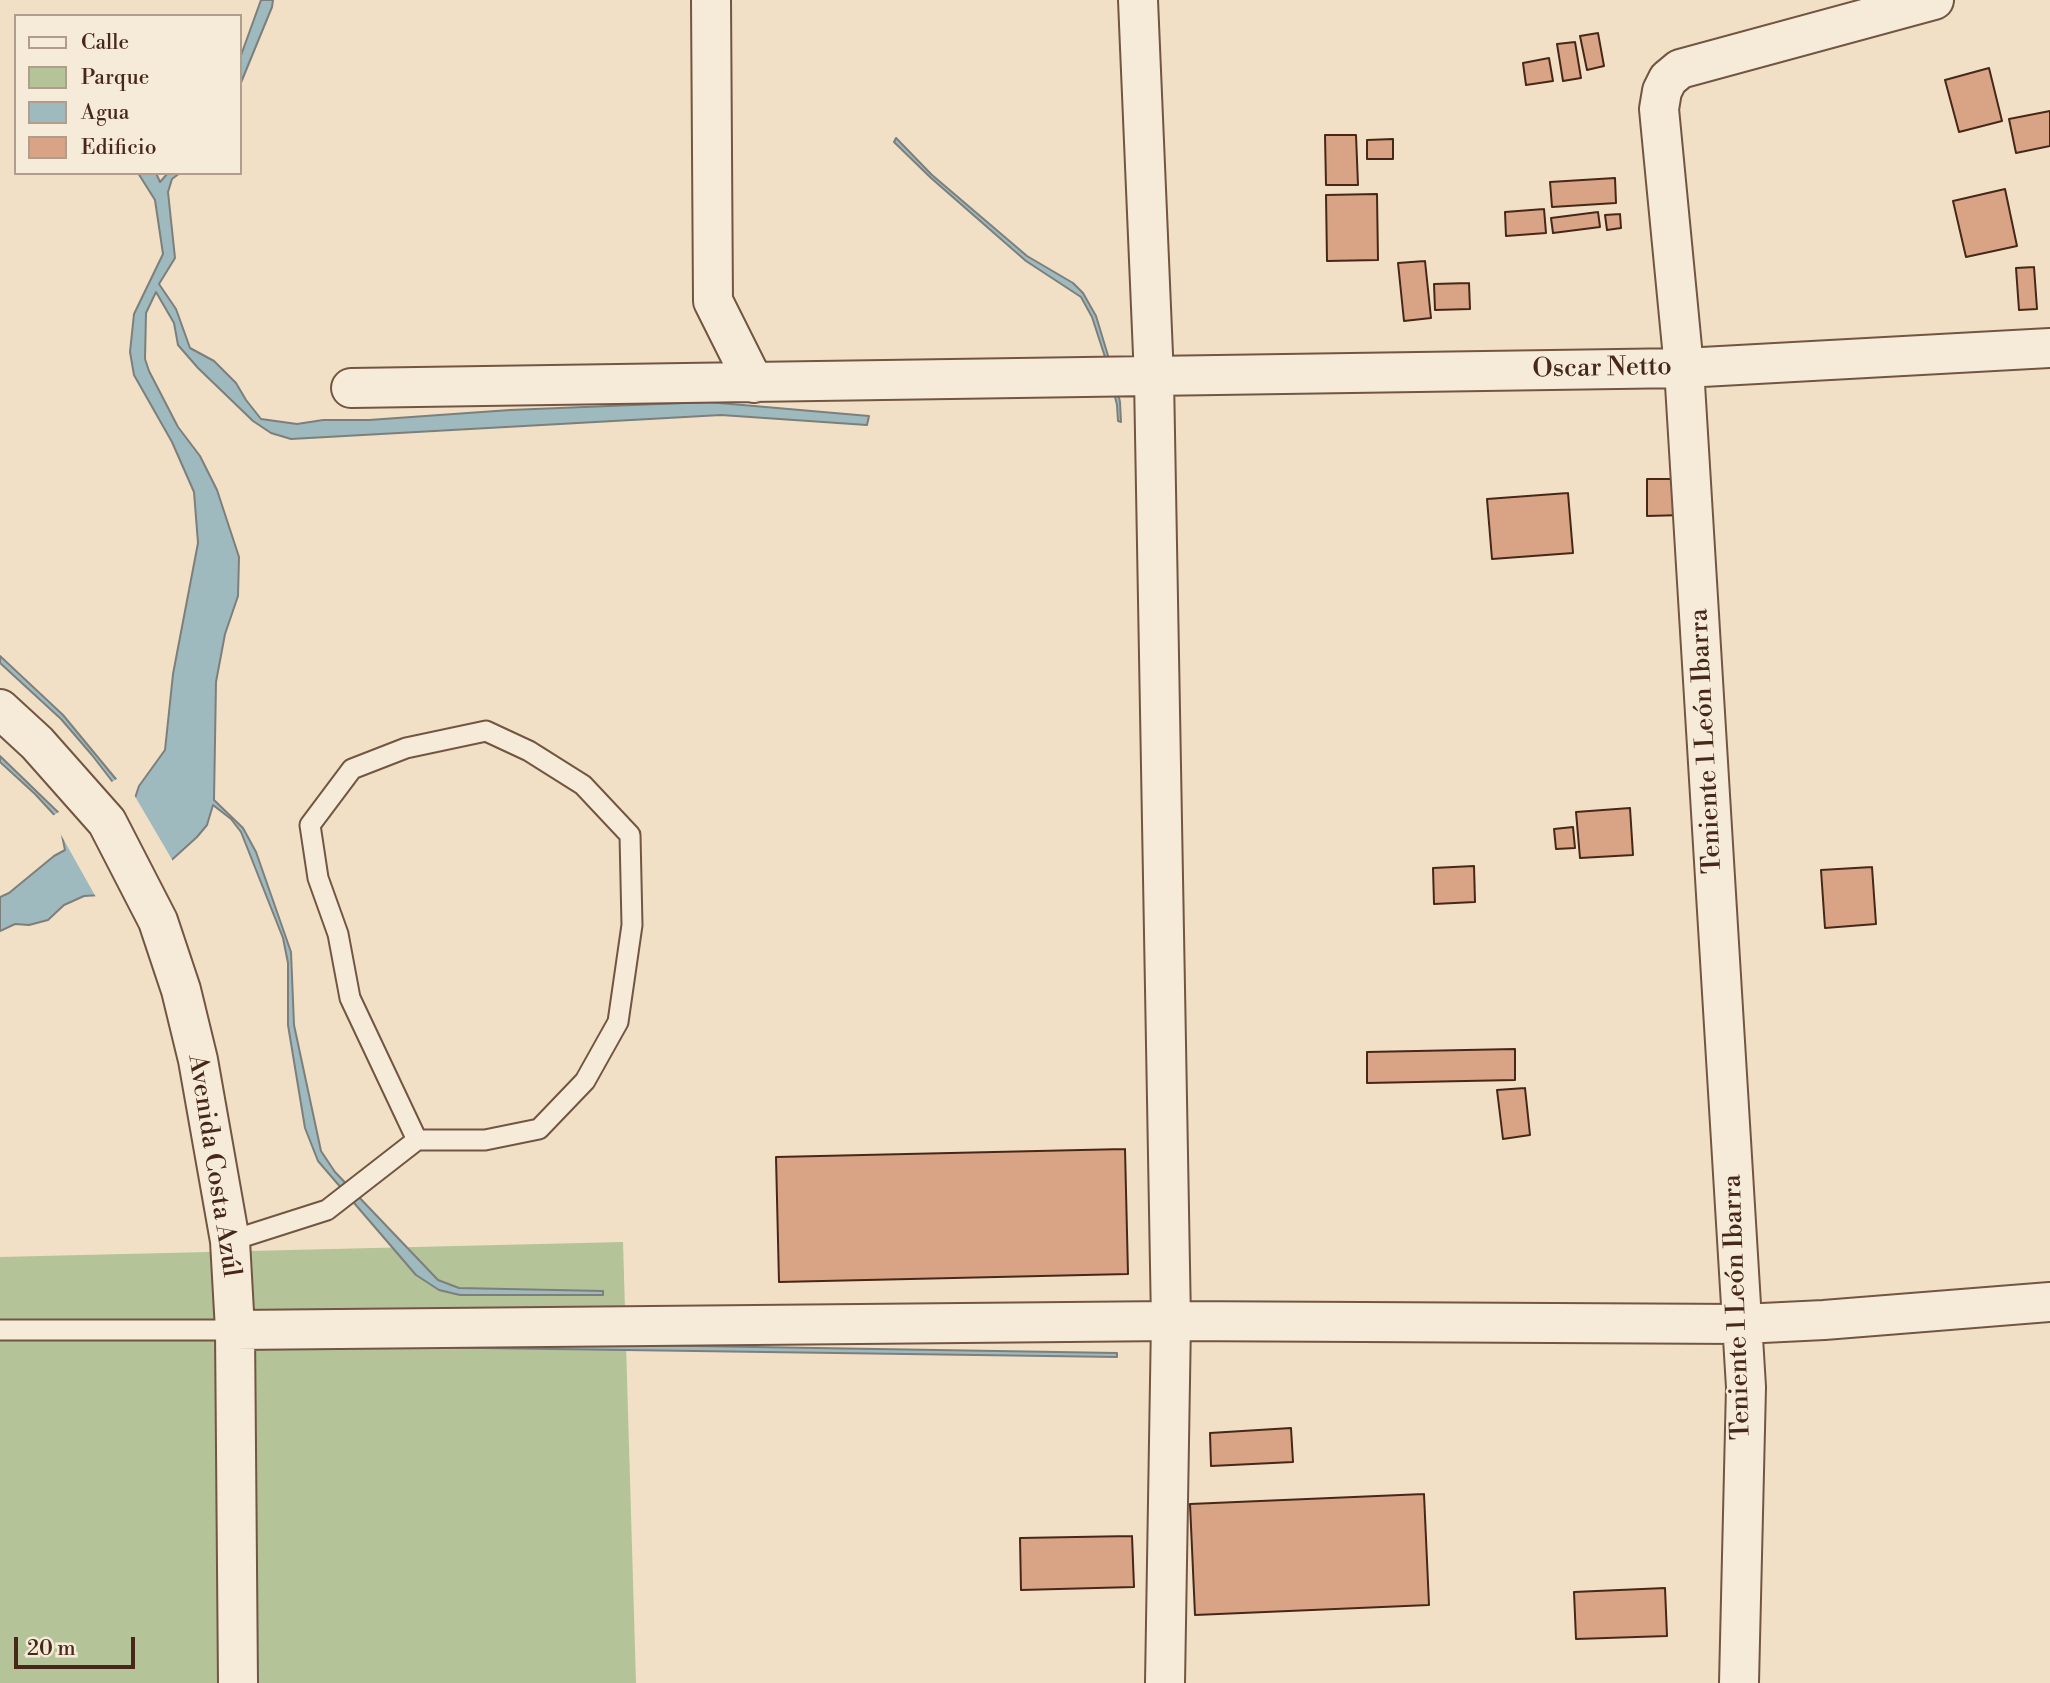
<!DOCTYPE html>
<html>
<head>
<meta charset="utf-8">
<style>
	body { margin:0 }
	#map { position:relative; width:2050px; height:1683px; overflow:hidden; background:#f1e0c5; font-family:"Libre Bodoni",serif }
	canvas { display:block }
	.legend { position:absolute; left:14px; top:14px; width:228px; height:161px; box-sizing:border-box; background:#f6ebd9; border:2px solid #b09d8b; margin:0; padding:9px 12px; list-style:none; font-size:21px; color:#472717 }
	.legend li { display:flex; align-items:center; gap:14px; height:35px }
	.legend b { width:35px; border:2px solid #b09d8b }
	.scale { position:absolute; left:14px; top:1637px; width:121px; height:32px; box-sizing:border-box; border:4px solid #472717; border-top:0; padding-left:9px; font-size:21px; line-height:24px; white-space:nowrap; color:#472717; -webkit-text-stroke:5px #f6ebd9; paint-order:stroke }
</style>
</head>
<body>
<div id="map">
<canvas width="2050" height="1683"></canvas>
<ul class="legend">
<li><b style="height:9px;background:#f6ebd9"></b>Calle</li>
<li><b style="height:19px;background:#b4c398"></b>Parque</li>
<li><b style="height:19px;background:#9fbabf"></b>Agua</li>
<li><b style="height:19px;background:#d9a485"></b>Edificio</li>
</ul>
<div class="scale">20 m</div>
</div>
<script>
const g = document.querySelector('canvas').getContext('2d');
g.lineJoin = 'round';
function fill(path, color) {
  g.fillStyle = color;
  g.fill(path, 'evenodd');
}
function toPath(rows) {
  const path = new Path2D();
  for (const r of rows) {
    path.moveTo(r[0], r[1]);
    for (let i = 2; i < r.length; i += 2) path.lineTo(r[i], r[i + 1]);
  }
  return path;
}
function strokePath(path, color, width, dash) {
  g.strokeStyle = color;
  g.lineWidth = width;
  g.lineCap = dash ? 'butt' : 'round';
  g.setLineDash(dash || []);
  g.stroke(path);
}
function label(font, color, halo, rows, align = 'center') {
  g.font = font + ' "Libre Bodoni",serif';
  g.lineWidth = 5;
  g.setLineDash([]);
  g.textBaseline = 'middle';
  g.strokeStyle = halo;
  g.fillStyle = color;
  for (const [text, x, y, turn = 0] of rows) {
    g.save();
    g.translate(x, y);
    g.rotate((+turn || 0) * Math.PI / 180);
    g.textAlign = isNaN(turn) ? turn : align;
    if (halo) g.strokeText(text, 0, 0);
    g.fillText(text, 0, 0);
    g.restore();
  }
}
const green = toPath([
	[623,1242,636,1683,0,1683,0,1257]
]);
const water = toPath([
	[261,0,273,0,272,7,240,85,240,58,261,0],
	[896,138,932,175,1027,256,1073,283,1083,293,1096,316,1113,372,1120,402,1121,422,1118,421,1117,405,1106,360,1092,317,1081,297,1026,261,931,178,894,142,896,138],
	[138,173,156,173,160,182,168,173,180,173,172,179,168,192,175,258,159,284,176,309,190,348,214,361,236,383,246,400,261,419,297,424,323,420,369,420,510,410,708,402,869,416,867,425,721,415,291,439,271,433,253,421,198,368,178,345,174,323,156,292,146,313,145,359,149,371,178,427,200,456,217,490,239,557,238,596,225,634,216,682,214,800,243,828,256,852,291,952,294,1025,321,1151,335,1172,438,1280,459,1288,603,1291,603,1295,460,1295,439,1290,416,1275,318,1161,305,1128,288,1025,288,963,283,938,241,832,231,819,213,805,207,825,197,837,165,866,132,807,92,755,61,719,0,663,0,656,63,715,134,801,139,786,165,750,173,674,198,543,194,492,172,442,134,375,130,352,134,314,163,254,155,200,138,173],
	[0,756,63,817,70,847,101,895,84,896,64,905,48,920,29,925,15,924,0,931,0,897,9,893,54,856,65,850,59,820,35,794,0,762,0,756],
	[275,1339,1117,1353,1117,1357,273,1345,275,1339]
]);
const pier = toPath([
	[120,777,133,793,174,863,166,869,162,868,128,812,128,807,110,783],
	[62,810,70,824,73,842,77,844,104,894,103,898,97,899,51,817]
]);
const building = toPath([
	[1598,33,1604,66,1587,70,1580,36,1598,33],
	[1575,42,1581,78,1563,81,1557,44,1575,42],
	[1549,58,1553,81,1526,85,1523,63,1549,58],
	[1989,68,2002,121,1959,132,1945,80,1989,68],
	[2050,111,2050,146,2016,153,2009,119,2050,111],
	[1325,135,1356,135,1358,185,1326,185,1325,135],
	[1393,139,1393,159,1367,159,1367,140,1393,139],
	[1615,178,1616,203,1552,207,1550,182,1615,178],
	[2005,189,2017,246,1966,257,1953,201,2005,189],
	[1377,194,1378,260,1327,261,1326,195,1377,194],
	[1544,209,1546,233,1506,236,1505,212,1544,209],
	[1598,212,1600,227,1553,233,1551,218,1598,212],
	[1620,214,1621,228,1607,230,1605,215,1620,214],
	[1425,261,1431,318,1404,321,1398,263,1425,261],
	[2034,267,2037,309,2019,310,2016,268,2034,267],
	[1469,283,1470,309,1435,310,1434,284,1469,283],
	[1647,479,1684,479,1684,515,1647,516,1647,479],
	[1568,493,1573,553,1492,559,1487,499,1568,493],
	[1630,808,1633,855,1580,858,1576,812,1630,808],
	[1573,827,1575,848,1556,849,1554,829,1573,827],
	[1474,866,1475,902,1434,904,1433,868,1474,866],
	[1872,867,1876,924,1825,928,1821,870,1872,867],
	[1515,1049,1515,1080,1367,1083,1367,1052,1515,1049],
	[1525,1088,1530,1135,1503,1139,1497,1090,1525,1088],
	[1125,1149,1128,1274,779,1282,776,1157,1125,1149],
	[1291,1428,1293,1462,1211,1466,1210,1433,1291,1428],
	[1424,1494,1429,1605,1195,1615,1190,1504,1424,1494],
	[1132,1536,1134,1587,1021,1590,1020,1538,1132,1536],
	[1665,1588,1667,1636,1576,1639,1574,1592,1665,1588]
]);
const service = toPath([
	[230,1241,327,1210,417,1140,485,1140,539,1129,585,1081,618,1022,632,925,630,835,583,785,529,751,486,731,406,748,352,769,310,825,318,878,338,934,350,998,417,1140],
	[0,1330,235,1330]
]);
const minor = toPath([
	[711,0,713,301,754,383],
	[1138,0,1154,378,1171,1321,1165,1683],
	[351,388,1684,368,2050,348],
	[0,709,37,743,107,822,158,921,181,990,198,1060,230,1241,235,1330,238,1683],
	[235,1330,1171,1321,1742,1324,1824,1320,2050,1302],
	[1739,1683,1746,1387,1684,368,1659,109,1662,91,1668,79,1680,69,1934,0]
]);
const streetNames = [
	["Oscar Netto",1602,369,-1],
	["Teniente 1 León Ibarra",1707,741,-93],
	["Avenida Costa Azúl",213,1166,81],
	["Teniente 1 León Ibarra",1738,1307,-92]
];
fill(green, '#b4c398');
fill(water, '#9fbabf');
strokePath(water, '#7c7f7c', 2);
fill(pier, '#f1e0c5');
fill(building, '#d9a485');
strokePath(building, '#472717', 2);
strokePath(service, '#725542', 23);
strokePath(minor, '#725542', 42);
strokePath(service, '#f6ebd9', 19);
strokePath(minor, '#f6ebd9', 38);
label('26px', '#472717', '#f6ebd9', streetNames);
</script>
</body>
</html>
